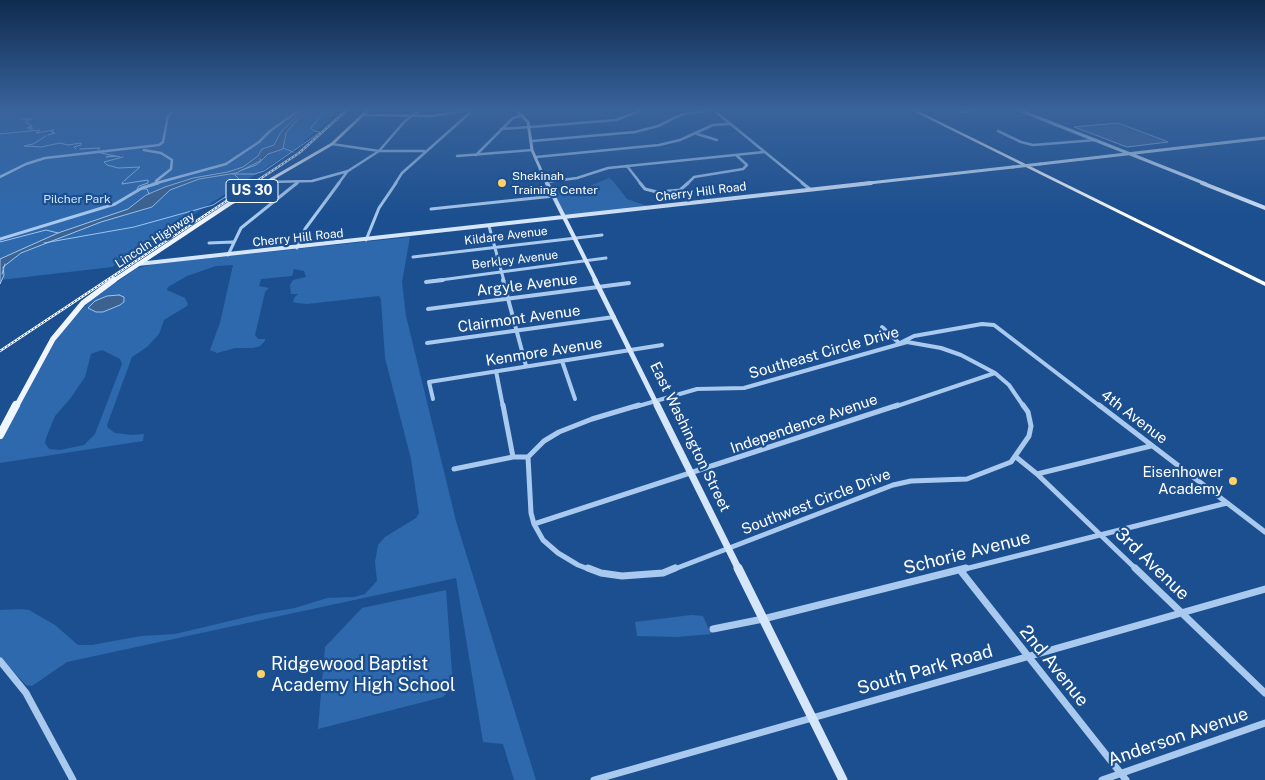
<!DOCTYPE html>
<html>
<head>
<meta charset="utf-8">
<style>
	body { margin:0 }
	canvas { display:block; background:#1b4f8f }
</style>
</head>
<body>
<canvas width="1265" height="780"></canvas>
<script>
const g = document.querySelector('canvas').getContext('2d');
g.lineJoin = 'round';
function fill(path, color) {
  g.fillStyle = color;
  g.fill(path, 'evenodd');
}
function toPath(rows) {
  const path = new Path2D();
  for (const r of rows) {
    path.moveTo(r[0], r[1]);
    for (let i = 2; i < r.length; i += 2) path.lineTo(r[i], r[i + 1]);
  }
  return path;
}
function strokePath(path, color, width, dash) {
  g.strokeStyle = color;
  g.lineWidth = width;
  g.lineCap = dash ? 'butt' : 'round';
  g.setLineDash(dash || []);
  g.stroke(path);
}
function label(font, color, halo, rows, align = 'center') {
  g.font = font + ' "Public Sans",sans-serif';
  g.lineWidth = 4.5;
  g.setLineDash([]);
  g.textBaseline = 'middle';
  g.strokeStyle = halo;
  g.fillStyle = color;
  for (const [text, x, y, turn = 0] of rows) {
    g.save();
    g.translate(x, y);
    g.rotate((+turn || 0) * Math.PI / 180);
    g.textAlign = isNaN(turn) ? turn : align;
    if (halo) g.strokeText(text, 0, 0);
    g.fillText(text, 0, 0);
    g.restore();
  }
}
const green = toPath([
	[0,108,342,108,298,147,112,267,0,280],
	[609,178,613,181,627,199,650,207,565,217,553,191,585,188],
	[410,237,402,282,406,316,456,521,536,780,514,780,503,744,483,742,456,578,67,662,32,686,26,685,0,657,0,610,21,609,29,610,55,625,78,645,92,645,141,636,175,634,259,614,295,608,327,598,354,597,365,594,377,581,375,562,378,545,385,537,416,518,419,513,411,459,385,358,381,300,379,296,307,304,297,303,293,302,294,298,298,294,291,294,290,285,293,280,306,277,304,271,294,269,292,276,261,279,259,286,269,288,265,292,255,335,258,339,265,339,265,341,260,346,253,348,235,348,217,353,210,350,220,323,233,265,216,266,187,276,168,287,167,290,185,298,188,304,187,306,164,320,159,334,147,347,132,357,107,425,108,428,115,433,132,435,144,434,143,441,0,463,0,441,61,331,91,300,137,268,155,264],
	[102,350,120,359,122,364,95,434,84,445,60,450,49,449,45,443,46,438,55,416,70,399,85,377,91,354],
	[446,590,453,686,443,697,318,729,325,647,362,608],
	[691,615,703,616,711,634,677,637,637,636,635,622]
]);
const water = toPath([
	[305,108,311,108,297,120,286,133,283,149,268,154,262,160,236,173,199,179,170,190,152,207,101,222,21,253,3,267,4,275,0,284,0,259,58,233,128,209,146,195,165,187,193,178,228,172,243,167,258,156,262,149,274,145,281,132,305,108],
	[1118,123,1166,141,1168,142,1127,147,1074,127,1118,123],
	[119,295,124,297,124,302,120,305,103,312,96,312,88,308,95,301,107,296,119,295]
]);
const stream = toPath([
	[21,119,31,119,25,122,32,126,27,128,33,128,29,130],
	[0,134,40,130,36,133,54,130,51,132,55,133,48,135],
	[46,136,33,144,24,146,41,147,60,143,68,145,81,143,81,145,74,147,76,149],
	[283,148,293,152],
	[80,149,100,148,98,150],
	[96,152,120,157],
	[111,156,106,157,116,156],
	[123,157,104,162,107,165,118,168,140,167,124,181],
	[242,170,256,165,261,161,260,159],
	[232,174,255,174,264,171,312,138,320,132,314,131,311,128,323,112,321,108],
	[123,182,122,184,148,180,148,183,139,186,137,189],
	[142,189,147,189,149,194],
	[0,242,46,230,58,233],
	[44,243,134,227,213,205,242,186,245,181,240,180,235,175],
	[2,274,5,264]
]);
const streetFar4 = toPath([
	[711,108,804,184],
	[960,112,999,108],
	[363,115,432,116,480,108],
	[530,127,616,120,647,108],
	[501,129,530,127],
	[998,131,1021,142,1033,145,1096,140],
	[697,134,717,140],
	[532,141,635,132,658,126,683,114,712,110],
	[332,144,379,151,424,151],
	[144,150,161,153,172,160,171,169,156,181],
	[476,155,513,118,523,115],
	[457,156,532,150],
	[536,157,659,145,680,140,713,125,729,124],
	[627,166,641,184],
	[0,177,26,164,45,158,159,145,163,142,168,116,176,108],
	[267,182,312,181,348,171,379,151,405,121,423,108],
	[547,182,577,178,608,168,764,152],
	[153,184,226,164,259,142,270,131,302,108],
	[296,184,298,182],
	[338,184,347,172],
	[395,184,402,173,473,110],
	[687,184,694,177,743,169,747,165,736,155]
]);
const streetFar3 = toPath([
	[640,183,645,189,657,192,680,190,688,183],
	[802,183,810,189],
	[431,209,554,196],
	[489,226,504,281],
	[0,239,115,204,142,188,158,183],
	[366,240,379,208,396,183],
	[209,243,233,242],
	[297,248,305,229,339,183],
	[228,255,241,228,297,183],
	[413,257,602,235],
	[433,281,606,258]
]);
const streetFar2 = toPath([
	[503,280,526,366],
	[426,282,443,280],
	[428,309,629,283],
	[882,327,899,343],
	[902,342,914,336,982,324,994,325,1101,407],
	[427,343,614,317],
	[562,361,575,399],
	[496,371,503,407],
	[433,399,429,382,662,345],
	[635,407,697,389,744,388,907,342,941,348,961,355,995,373,1009,385,1024,407],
	[894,407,995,373]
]);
const streetFar1 = toPath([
	[503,405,513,457],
	[1099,405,1265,532],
	[1016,457,1037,474,1137,570],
	[454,469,513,457,528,457],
	[1037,474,1151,446],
	[534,524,898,405],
	[591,570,578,565,558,553,543,540,534,524,531,513,528,457,544,441,559,432,592,419,639,405],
	[672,570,893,485,911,481,967,479,1011,462,1029,436,1031,426,1028,412,1023,405],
	[961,570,1227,503]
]);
const street = toPath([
	[588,568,601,573,622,576,663,573,675,568],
	[1135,568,1265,693],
	[960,570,1126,780],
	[713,629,763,619,966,568],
	[0,661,26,693,73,780],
	[594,780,1265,589],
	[1102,780,1265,723]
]);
const secondaryFar4 = toPath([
	[514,108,528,122,532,150,547,184],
	[1014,108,1206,184],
	[1040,164,1265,138],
	[860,184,1013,167]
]);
const secondaryFar3 = toPath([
	[547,183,596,281],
	[1202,183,1265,208],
	[138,264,871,183]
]);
const secondaryFar2 = toPath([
	[595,280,658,407]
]);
const secondaryFar1 = toPath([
	[657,405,739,570]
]);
const secondary = toPath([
	[738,568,843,780]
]);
const primaryFar3 = toPath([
	[263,184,332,144,370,108]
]);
const primaryFar2 = toPath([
	[113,281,232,202,265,183]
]);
const primaryFar1 = toPath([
	[16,407,53,339,83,303,114,280]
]);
const primary = toPath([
	[0,435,16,405]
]);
const highway = toPath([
	[912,108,1265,282,1265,286,907,108,912,108]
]);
const rail = toPath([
	[0,351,299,153,349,108]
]);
const secondaryBridge = toPath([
	[1013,167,1040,164]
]);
const markers = [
	[502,183,5,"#ffd166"],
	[1233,481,5,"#ffd166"],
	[261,674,5,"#ffd166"]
];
const farPoinames = [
	["Shekinah",512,176],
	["Training Center",512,190]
];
const farStreetnames = [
	["Cherry Hill Road",701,192,-7],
	["Kildare Avenue",506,236,-7],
	["Cherry Hill Road",298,238,-6],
	["Lincoln Highway",155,240,-33],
	["Berkley Avenue",515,260,-7]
];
const farParknames = [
	["Pilcher Park",77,199]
];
const shields = [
	[252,191,52]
];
const shieldNames = [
	["US 30",252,191]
];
const streetNames = [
	["Argyle Avenue",527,285,-7],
	["Clairmont Avenue",519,319,-8],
	["Kenmore Avenue",544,352,-9],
	["Southeast Circle Drive",824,353,-16],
	["4th Avenue",1134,417,37],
	["Independence Avenue",804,424,-19],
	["East Washington Street",690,437,64],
	["Southwest Circle Drive",816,502,-21]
];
const poiNames = [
	["Eisenhower",1223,472],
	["Academy",1223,489]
];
const nearStreetnames = [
	["Schorie Avenue",967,553,-14],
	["3rd Avenue",1152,564,44],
	["2nd Avenue",1054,666,51],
	["South Park Road",925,670,-16],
	["Anderson Avenue",1178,737,-19]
];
const nearPoinames = [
	["Ridgewood Baptist",271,664],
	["Academy High School",271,685]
];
fill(green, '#2e69ad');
fill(water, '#3c6290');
strokePath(water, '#9cc4f0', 1);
strokePath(stream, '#9cc4f0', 1);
strokePath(streetFar4, '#a9c9ee', 2.5);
strokePath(streetFar3, '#a9c9ee', 3);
strokePath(streetFar2, '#a9c9ee', 4);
strokePath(streetFar1, '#a9c9ee', 5);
strokePath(street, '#a9c9ee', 7);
strokePath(secondaryFar4, '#d6e6fa', 3);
strokePath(secondaryFar3, '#d6e6fa', 4);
strokePath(secondaryFar2, '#d6e6fa', 5);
strokePath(secondaryFar1, '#d6e6fa', 7);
strokePath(secondary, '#d6e6fa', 9);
strokePath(primaryFar3, '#f0f6ff', 3);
strokePath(primaryFar2, '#f0f6ff', 4.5);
strokePath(primaryFar1, '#f0f6ff', 5.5);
strokePath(primary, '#f0f6ff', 8);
fill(highway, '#fff');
strokePath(rail, '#fff', 2.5);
strokePath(rail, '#1b4f8f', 1, [2]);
strokePath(secondaryBridge, '#d6e6fa', 3);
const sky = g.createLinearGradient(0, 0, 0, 218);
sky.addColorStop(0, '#0f2b4f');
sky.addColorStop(0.5, '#39639b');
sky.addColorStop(1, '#39639b00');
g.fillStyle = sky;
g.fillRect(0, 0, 1265, 218);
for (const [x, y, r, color] of markers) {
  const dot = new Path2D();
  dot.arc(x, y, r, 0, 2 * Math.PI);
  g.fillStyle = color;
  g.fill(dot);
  strokePath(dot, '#1b4f8f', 2);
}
label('12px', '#fff', '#1b4f8f', farPoinames, 'left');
label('12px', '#fff', '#1b4f8f', farStreetnames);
label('12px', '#cfe3fa', '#1b4f8f', farParknames);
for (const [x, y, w] of shields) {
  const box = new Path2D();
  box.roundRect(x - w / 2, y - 11.5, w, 23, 4);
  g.fillStyle = '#1b4f8f';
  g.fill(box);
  strokePath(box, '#fff', 1);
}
label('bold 14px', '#fff', null, shieldNames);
label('15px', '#fff', '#1b4f8f', streetNames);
label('15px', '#fff', '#1b4f8f', poiNames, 'right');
label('18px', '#fff', '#1b4f8f', nearStreetnames);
label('18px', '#fff', '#1b4f8f', nearPoinames, 'left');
</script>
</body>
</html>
